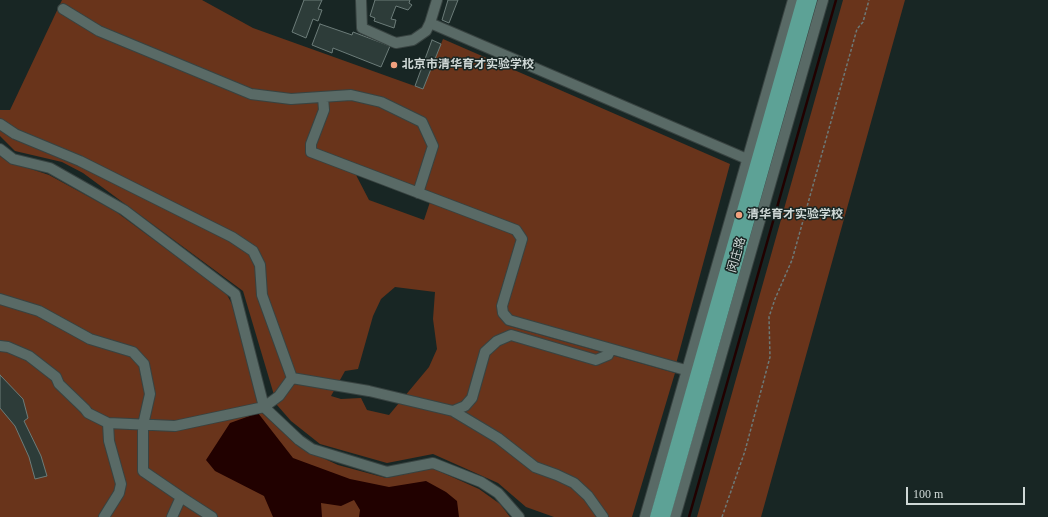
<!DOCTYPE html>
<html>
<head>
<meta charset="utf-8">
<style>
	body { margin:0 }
	#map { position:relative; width:1048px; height:517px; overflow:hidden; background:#182624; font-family:"Times New Roman",serif }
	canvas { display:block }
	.scale { position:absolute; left:906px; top:487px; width:119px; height:18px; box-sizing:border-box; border:2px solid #cfd8d6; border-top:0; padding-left:5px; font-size:12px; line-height:14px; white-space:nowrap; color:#cfd8d6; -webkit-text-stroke:3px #182624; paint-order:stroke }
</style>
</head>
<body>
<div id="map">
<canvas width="1048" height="517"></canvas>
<div class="scale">100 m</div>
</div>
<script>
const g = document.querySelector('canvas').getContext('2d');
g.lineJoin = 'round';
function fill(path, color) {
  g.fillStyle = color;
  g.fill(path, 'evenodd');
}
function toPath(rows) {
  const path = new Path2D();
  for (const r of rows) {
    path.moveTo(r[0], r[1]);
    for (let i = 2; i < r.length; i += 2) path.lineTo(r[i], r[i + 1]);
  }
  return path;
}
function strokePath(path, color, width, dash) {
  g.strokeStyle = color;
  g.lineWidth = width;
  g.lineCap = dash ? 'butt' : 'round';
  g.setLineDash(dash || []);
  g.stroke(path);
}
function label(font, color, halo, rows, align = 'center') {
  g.font = font + ' "Times New Roman","Noto Sans SC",serif';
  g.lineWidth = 3;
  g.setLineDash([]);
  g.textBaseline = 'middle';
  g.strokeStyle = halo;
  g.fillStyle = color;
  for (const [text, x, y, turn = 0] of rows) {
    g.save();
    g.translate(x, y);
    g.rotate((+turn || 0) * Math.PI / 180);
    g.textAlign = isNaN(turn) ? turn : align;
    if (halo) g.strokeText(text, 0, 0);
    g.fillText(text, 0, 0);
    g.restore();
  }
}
const green = toPath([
	[62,0,202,0,253,28,423,89,443,39,730,164,676,364,506,325,675,373,632,517,554,517,526,507,498,483,433,454,387,463,320,444,291,421,277,405,243,291,83,173,62,162,15,151,0,136,0,110,10,110],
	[356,175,430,202,424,220,369,200],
	[395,287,435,292,433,319,437,349,429,367,389,415,367,410,361,398,341,399,331,396,345,371,358,369,373,316,381,299],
	[843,0,905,0,761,517,697,517],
	[0,156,7,161,49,175,115,211,226,293,232,304,261,412,299,447,338,465,386,478,432,468,479,489,500,504,510,517,0,517]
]);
const water = toPath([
	[258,413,293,458,350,479,389,487,426,481,446,492,457,501,459,517,359,517,360,510,354,500,341,506,321,503,322,517,273,517,264,496,215,471,206,460,230,423]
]);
const stream = toPath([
	[689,517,836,0]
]);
const building = toPath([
	[304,0,322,0,318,9,322,10,318,21,313,19,306,38,292,32,304,0],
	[375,0,410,0,409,3,412,5,408,10,396,6,391,19,396,20,394,28,374,21,375,18,370,16,375,0],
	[448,0,458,0,449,23,442,20,448,0],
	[320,24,352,35,353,32,390,46,381,67,333,48,332,53,312,45,320,24],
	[432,40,441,44,423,89,415,86,432,40],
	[0,375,23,399,28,418,24,421,41,456,47,476,35,479,29,457,15,426,0,408,0,375]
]);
const path = toPath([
	[722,517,745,451,770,357,769,317,775,299,792,260,857,29,863,22,869,0]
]);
const minor = toPath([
	[361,0,362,28,391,41,396,43,413,40,426,31,430,23,747,159],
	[63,9,99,31,251,94,291,99,351,95,381,102,422,122,433,146,418,193],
	[430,23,437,0],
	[323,97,324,110,311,144,311,152,516,230,522,239,502,306,503,313,509,320,696,373],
	[0,124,15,134,80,161,232,237,253,251,260,265,262,295,292,378,279,396,264,407,175,426,108,423,88,413,85,409,59,384,56,377,29,356,8,347,0,346],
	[0,149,13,159,50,168,124,210,235,294,264,407,299,440,312,449,387,472,433,463,481,482,498,493,519,517],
	[0,299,39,311,90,339,133,352,144,364,150,394,143,425,143,471,181,497,172,517],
	[292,378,369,391,453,411,465,406,472,398,485,352,497,341,511,335,596,360,608,355,611,349],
	[453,411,498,438,535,467,557,475,574,483,588,496,603,517],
	[181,497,212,517],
	[104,517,119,493,121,484,109,441,108,423],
	[645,517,793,0],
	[675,517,823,0]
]);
const major = toPath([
	[655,517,802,0],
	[665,517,812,0]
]);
const markers = [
	[394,65,4,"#f2a17e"],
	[739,215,4,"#f2a17e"]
];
const poiNames = [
	["北京市清华育才实验学校",402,65],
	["清华育才实验学校",747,215]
];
const streetNames = [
	["闵庄路",737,255,-74]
];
fill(green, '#69341b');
fill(water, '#210100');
strokePath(stream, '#210100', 2.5);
fill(building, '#2d3c39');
strokePath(building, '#6c7c79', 1);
strokePath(minor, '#384341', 12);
strokePath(major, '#384341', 12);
strokePath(path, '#6d7977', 1.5, [3, 2]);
strokePath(minor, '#596a66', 10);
strokePath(major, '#5da296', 10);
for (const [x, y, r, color] of markers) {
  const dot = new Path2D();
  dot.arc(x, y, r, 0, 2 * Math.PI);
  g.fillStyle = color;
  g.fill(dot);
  strokePath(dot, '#182624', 1.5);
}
label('bold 12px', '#cfd8d6', '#182624', poiNames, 'left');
label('12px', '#cfd8d6', '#182624', streetNames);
</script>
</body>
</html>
